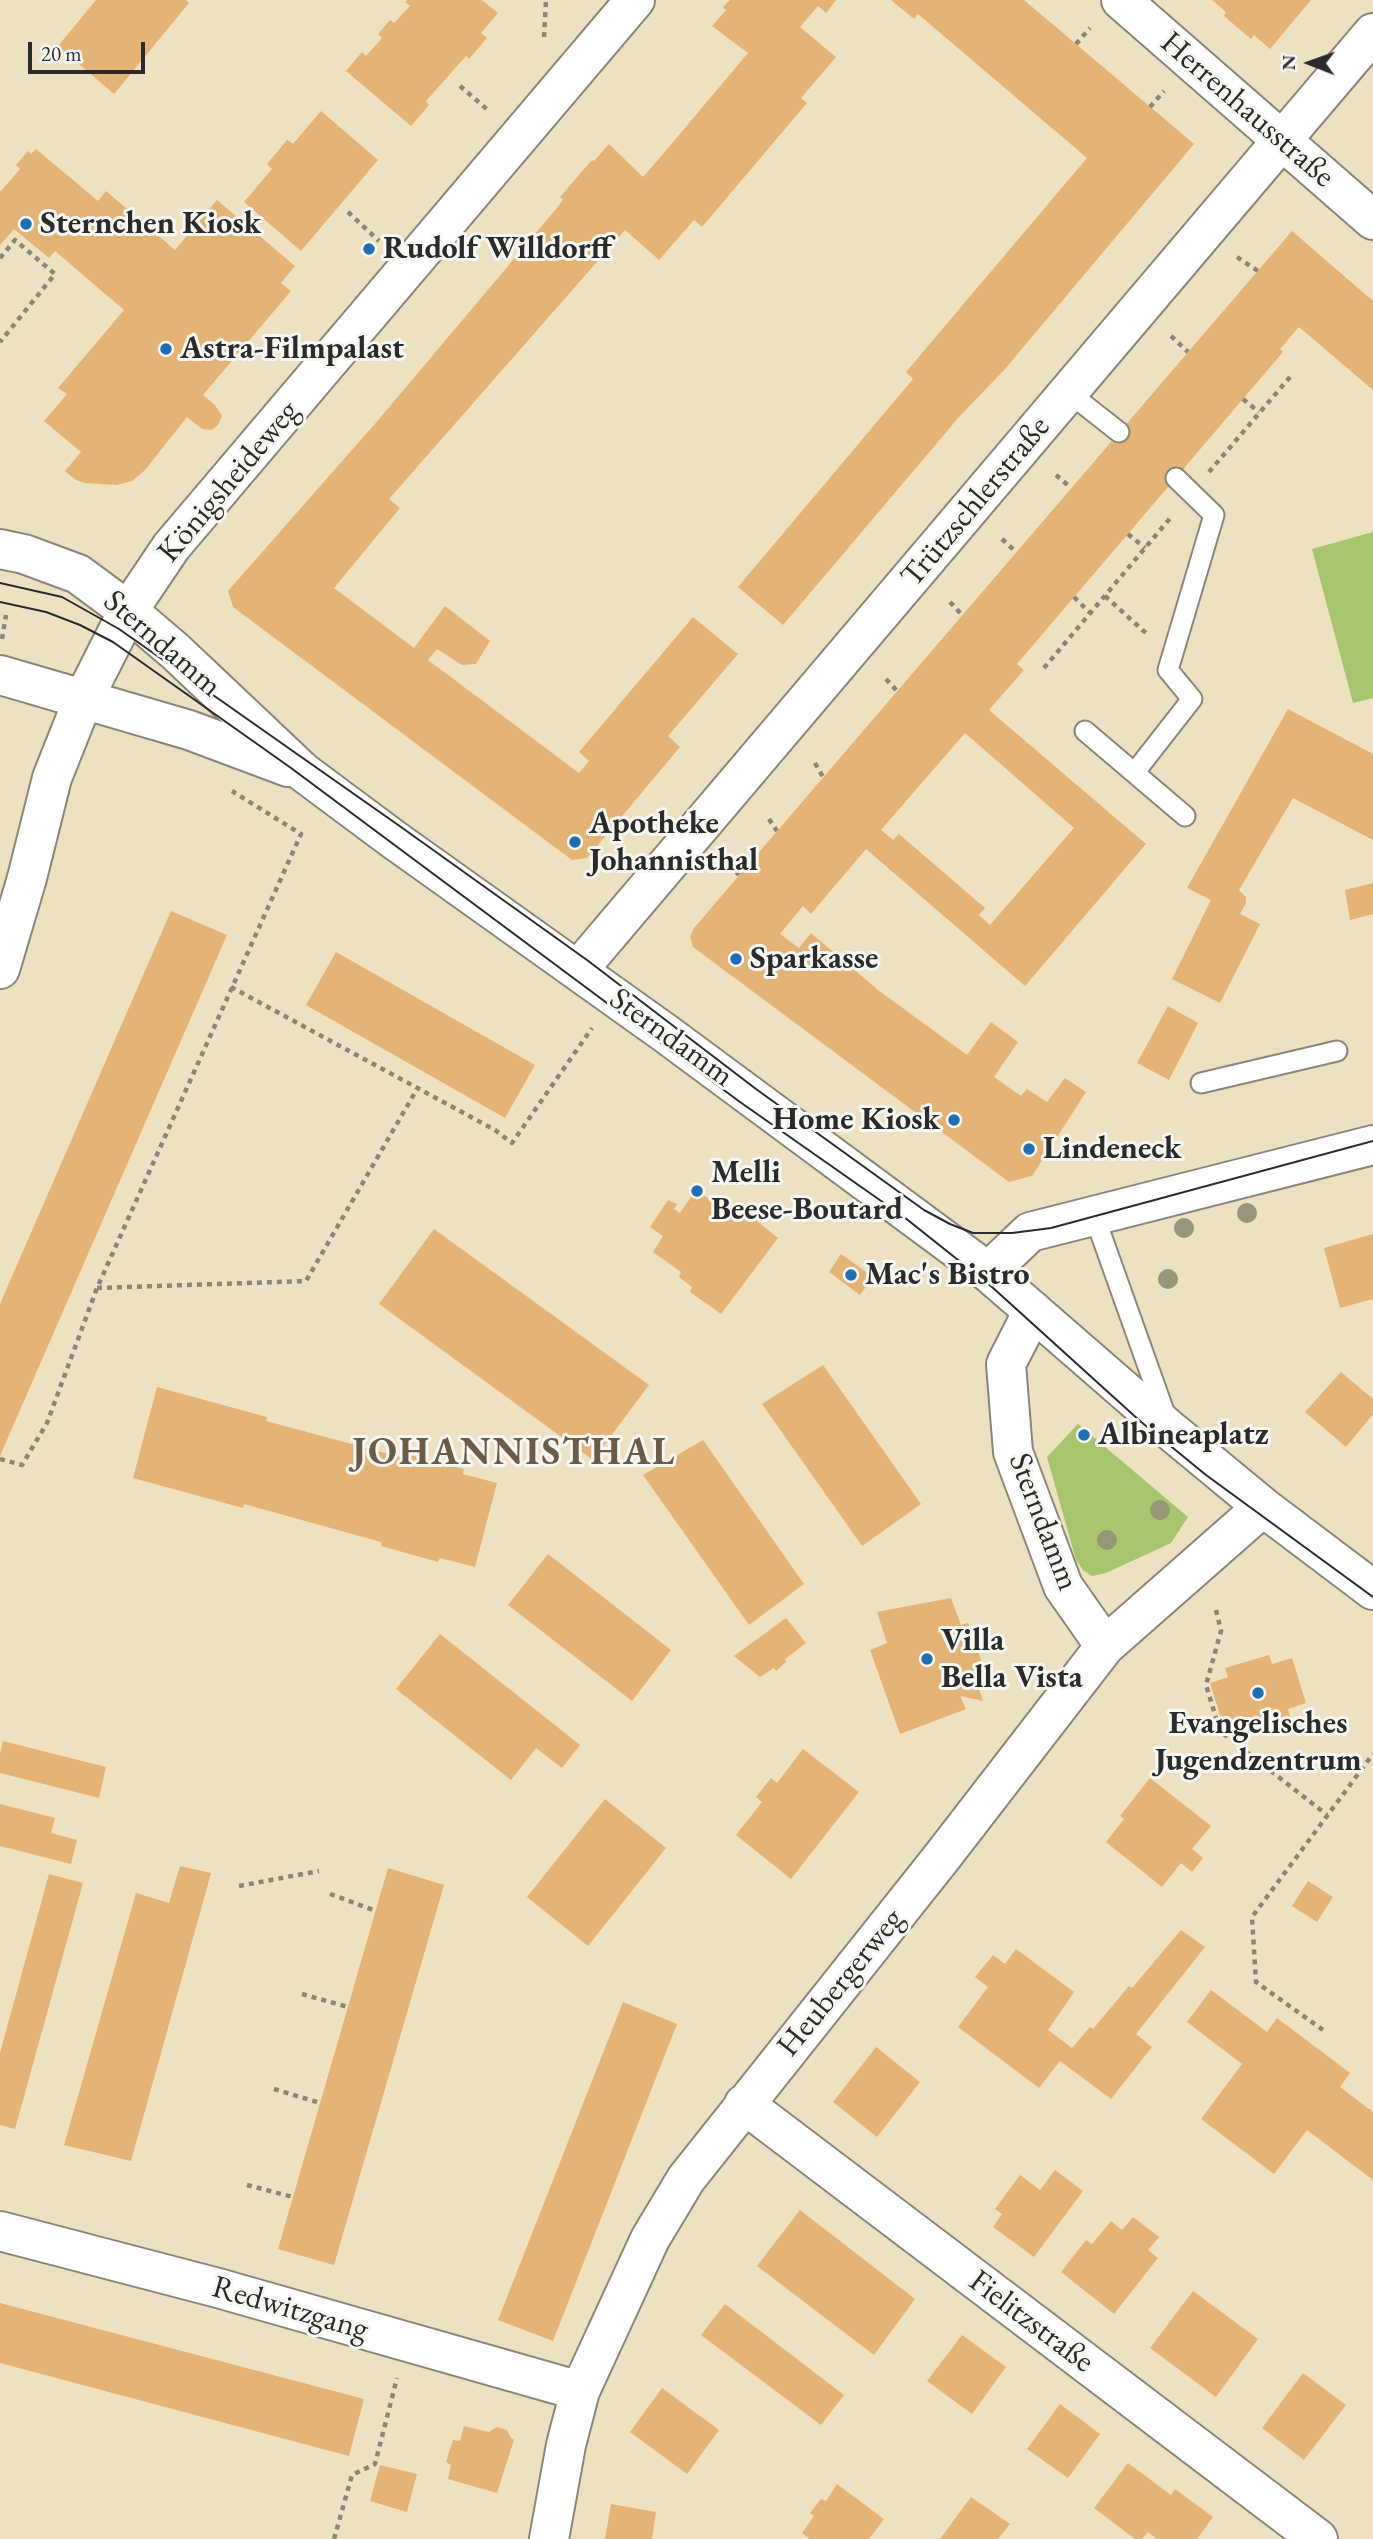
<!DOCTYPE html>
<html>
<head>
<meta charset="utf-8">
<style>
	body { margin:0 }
	#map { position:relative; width:1373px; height:2539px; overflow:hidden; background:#ede1c1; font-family:"EB Garamond",serif }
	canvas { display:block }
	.north { position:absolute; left:1275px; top:28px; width:70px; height:70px; -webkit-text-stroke:5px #f6f6f2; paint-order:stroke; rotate:271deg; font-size:19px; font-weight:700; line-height:28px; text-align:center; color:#2b2b2b }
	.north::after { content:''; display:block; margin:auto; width:24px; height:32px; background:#2b2b2b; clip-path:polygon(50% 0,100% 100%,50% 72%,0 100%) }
	.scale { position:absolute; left:28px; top:42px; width:117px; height:32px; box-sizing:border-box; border:4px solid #2b2b2b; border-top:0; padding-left:9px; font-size:21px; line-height:24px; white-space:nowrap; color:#2b2b2b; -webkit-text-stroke:5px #f6f6f2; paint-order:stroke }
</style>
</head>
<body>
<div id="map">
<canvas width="1373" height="2539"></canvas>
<div class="north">N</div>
<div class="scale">20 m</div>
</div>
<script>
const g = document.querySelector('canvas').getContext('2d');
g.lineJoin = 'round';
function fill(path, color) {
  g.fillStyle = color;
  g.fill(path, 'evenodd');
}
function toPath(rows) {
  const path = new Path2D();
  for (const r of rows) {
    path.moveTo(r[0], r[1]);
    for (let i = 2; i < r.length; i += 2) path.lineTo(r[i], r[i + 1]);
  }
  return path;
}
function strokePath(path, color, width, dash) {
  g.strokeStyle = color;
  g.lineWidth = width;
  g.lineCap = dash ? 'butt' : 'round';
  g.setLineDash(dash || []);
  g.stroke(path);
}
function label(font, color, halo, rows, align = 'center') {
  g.font = font + ' "EB Garamond",serif';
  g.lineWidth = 6;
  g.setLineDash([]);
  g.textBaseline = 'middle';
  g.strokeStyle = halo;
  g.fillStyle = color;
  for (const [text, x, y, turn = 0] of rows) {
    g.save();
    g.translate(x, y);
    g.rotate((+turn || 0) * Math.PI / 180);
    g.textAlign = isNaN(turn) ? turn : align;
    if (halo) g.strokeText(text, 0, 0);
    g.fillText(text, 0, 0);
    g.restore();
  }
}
const green = toPath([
	[1373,532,1373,698,1353,703,1312,549],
	[1078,1424,1188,1517,1171,1543,1106,1573,1092,1576,1083,1570,1076,1560,1047,1457]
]);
const building = toPath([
	[96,0,186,0,189,3,114,94,58,46],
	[407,0,482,0,498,13,481,33,487,38,469,59,466,56,426,101,429,105,411,126,346,71,362,52,366,56,382,38,378,34,390,20,394,23,410,6,405,2],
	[730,0,836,0,826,13,818,6,800,27,836,57,801,98,807,103,702,227,694,220,659,260,625,230,389,499,400,508,334,588,414,648,445,606,490,641,476,664,462,665,437,649,428,660,579,773,589,761,579,752,693,617,738,654,668,736,680,747,587,858,572,860,233,607,228,591,380,418,556,209,563,200,560,197,592,160,594,161,609,144,643,177,663,154,748,53,712,26,726,10,723,7],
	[891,0,1024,0,1194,144,1005,369,959,417,783,625,738,587,913,379,906,372,1087,158,918,14,914,19],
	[1212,0,1311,0,1270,49,1254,35,1251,39,1224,16,1226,12],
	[321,111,378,160,301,251,244,202,272,169,267,164,287,140,293,144],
	[36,149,98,201,106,191,175,250,217,200,295,266,281,283,291,291,203,395,215,405,222,416,218,425,212,430,202,429,187,417,145,470,132,481,117,485,85,483,76,480,65,471,81,452,44,421,67,394,58,388,124,310,55,251,49,258,14,229,0,245,0,192,20,169,16,165,28,151,31,154],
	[1292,231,1373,301,1373,390,1299,327,1280,349,1283,352,1017,664,1024,670,989,710,1146,844,1025,986,866,849,811,914,803,906,780,934,799,948,811,933,878,990,967,1055,991,1022,1018,1042,994,1077,1021,1096,1027,1089,1047,1102,1065,1078,1086,1092,1032,1176,1009,1182,693,947,690,937,694,928],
	[965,733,1074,828,990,925,979,915,985,908,899,834,893,840,881,830],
	[1288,709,1373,754,1373,840,1293,798,1239,890,1246,897,1246,903,1240,914,1260,924,1220,1003,1172,979,1211,900,1187,888],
	[1373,883,1373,914,1350,920,1345,890],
	[171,911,227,935,0,1456,0,1304],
	[336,952,535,1065,505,1118,306,1005],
	[1168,1006,1198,1023,1169,1080,1137,1063],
	[696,1190,740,1221,747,1213,778,1238,721,1314,690,1292,692,1287,679,1277,681,1272,653,1252,663,1236,650,1227,668,1200,677,1204,674,1209,680,1213],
	[434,1229,649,1385,593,1460,379,1304],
	[1373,1234,1373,1299,1340,1308,1324,1248],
	[841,1254,873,1277,860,1295,829,1272],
	[823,1365,921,1504,862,1546,762,1404],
	[1341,1372,1373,1399,1373,1414,1346,1447,1305,1412],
	[157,1387,267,1417,266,1421,404,1458,406,1454,464,1469,463,1474,497,1483,475,1567,440,1558,438,1562,381,1546,381,1542,244,1504,243,1508,133,1478],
	[703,1440,804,1584,749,1625,643,1475],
	[548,1554,671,1650,632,1701,508,1605],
	[951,1598,961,1625,968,1623,984,1668,973,1671,983,1701,960,1696,966,1709,900,1734,870,1650,887,1643,877,1612],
	[786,1618,806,1643,785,1659,786,1662,776,1671,774,1668,760,1677,734,1656],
	[440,1634,580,1745,562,1768,536,1748,511,1780,396,1689],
	[1269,1655,1272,1664,1292,1658,1306,1703,1288,1709,1291,1719,1246,1733,1243,1723,1224,1728,1210,1683,1228,1677,1225,1668],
	[3,1741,106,1767,99,1798,0,1773,0,1753],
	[803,1749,859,1792,791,1879,736,1835,762,1802,756,1797,771,1778,777,1783],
	[1150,1778,1211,1826,1192,1849,1203,1858,1192,1872,1181,1863,1162,1887,1106,1842,1124,1819,1120,1816],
	[605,1799,666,1848,588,1946,527,1897],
	[0,1804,55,1818,51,1833,77,1840,71,1864,0,1846],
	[180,1866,211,1873,131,2161,64,2145,136,1893,169,1903],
	[388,1868,444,1885,334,2265,278,2249],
	[49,1874,83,1883,15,2129,0,2125,0,2053],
	[1308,1881,1333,1897,1317,1922,1292,1906],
	[1181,1930,1205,1947,1136,2034,1152,2047,1111,2099,1060,2061,1039,2088,958,2027,988,1987,975,1977,993,1955,1005,1964,1016,1949,1074,1992,1048,2030,1072,2048,1090,2027,1093,2029,1129,1986,1132,1988],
	[1211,1990,1267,2032,1277,2018,1350,2073,1340,2087,1373,2112,1373,2180,1307,2130,1274,2174,1201,2119,1242,2064,1187,2022],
	[623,2002,677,2024,553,2341,498,2320],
	[876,2047,920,2082,877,2137,833,2102],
	[1055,2170,1083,2191,1034,2257,993,2227,1002,2214,995,2209,1020,2175,1040,2190],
	[800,2210,915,2299,874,2355,757,2266],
	[1133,2217,1159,2237,1148,2250,1158,2258,1114,2314,1061,2272,1086,2240,1092,2244,1111,2221,1122,2230],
	[1193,2291,1258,2339,1216,2397,1150,2348],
	[0,2303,364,2399,349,2456,0,2363],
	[725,2304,844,2395,821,2425,701,2335],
	[962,2335,1006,2367,972,2414,927,2381],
	[1303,2373,1346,2405,1304,2460,1262,2428],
	[662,2388,719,2430,687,2474,630,2432],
	[1060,2404,1100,2434,1068,2478,1027,2449],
	[464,2426,489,2432,497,2427,507,2430,511,2438,514,2440,497,2493,448,2479,451,2465,446,2462,453,2440,460,2441],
	[1128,2463,1171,2495,1175,2489,1213,2517,1197,2539,1157,2539,1148,2532,1142,2539,1135,2539,1094,2508],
	[380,2465,417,2474,407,2512,370,2501],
	[837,2484,884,2519,869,2539,810,2539,802,2533,814,2516,810,2513,821,2499,826,2501],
	[971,2497,1010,2524,998,2539,940,2539],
	[611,2504,656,2512,652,2539,605,2539]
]);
const path = toPath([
	[544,37,546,0],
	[1076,44,1090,28],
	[460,86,489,111],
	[1150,107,1164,91],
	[348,212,379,241],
	[1237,257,1258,271],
	[0,258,15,240,55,274,0,342],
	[1171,336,1188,352],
	[1243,399,1259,412],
	[1209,472,1290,377],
	[1056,475,1071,488],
	[1128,534,1145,548],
	[1002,539,1016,552],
	[1105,596,1148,635],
	[1074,597,1090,613],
	[950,602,962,615],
	[2,639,6,615],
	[1044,668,1172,516],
	[886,679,897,691],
	[815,763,823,777],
	[769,819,777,831],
	[730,864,739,875],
	[231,987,495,1130,512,1143,592,1028],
	[97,1288,306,1281,417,1089],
	[0,1459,22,1465,47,1423,97,1288,301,834,232,791],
	[1216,1610,1221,1631,1206,1685,1220,1731,1327,1815],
	[239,1886,319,1871],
	[330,1894,376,1911],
	[302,1994,348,2007],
	[1323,2030,1256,1982,1252,1917,1373,1754],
	[274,2089,320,2103],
	[247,2185,293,2197],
	[334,2539,352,2475,375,2464,397,2378]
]);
const service = toPath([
	[1068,392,1119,432],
	[1085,731,1185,816],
	[1135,772,1192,699,1168,670,1214,515,1176,478],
	[1201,1083,1337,1051],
	[1094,1215,1166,1417]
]);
const minor = toPath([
	[1121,0,1373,220],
	[578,970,1373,33],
	[988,1272,1030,1232,1373,1145],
	[1033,1311,1006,1364,1013,1452,1063,1586,1105,1646],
	[744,2104,1318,2539],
	[0,2231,218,2288,580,2391],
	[549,2539,566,2445,580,2391,650,2239,686,2179,942,1857,1105,1646,1263,1507]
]);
const tertiary = toPath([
	[0,549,24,554,78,574,128,611,176,652,303,772,393,839,665,1033,988,1272,1171,1431,1263,1507,1373,1590],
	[0,675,189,730,288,767],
	[0,969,27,878,52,778,83,700,128,611,171,547,635,0]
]);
const tram = toPath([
	[0,583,62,597,119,629,401,827,587,960,756,1089,924,1210,950,1224,973,1233,1012,1233,1051,1228,1373,1141],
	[0,602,46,612,80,625,113,642,291,768,740,1102,904,1217,992,1287,1140,1421,1206,1475,1373,1597]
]);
const trees = [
	[1247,1213],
	[1184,1228],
	[1168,1279],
	[1160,1510],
	[1107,1540]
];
const markers = [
	[26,224,7,"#1f6fb2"],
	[369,249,7,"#1f6fb2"],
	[166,349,7,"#1f6fb2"],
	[575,842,7,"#1f6fb2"],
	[736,959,7,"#1f6fb2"],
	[954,1120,7,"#1f6fb2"],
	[1029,1149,7,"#1f6fb2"],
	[697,1191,7,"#1f6fb2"],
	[851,1275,7,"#1f6fb2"],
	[1084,1435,7,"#1f6fb2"],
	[927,1659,7,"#1f6fb2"],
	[1258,1693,7,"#1f6fb2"]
];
const streetNames = [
	["Herrenhausstraße",1247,110,41],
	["Königsheideweg",229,482,-50],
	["Trützschlerstraße",976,502,-50],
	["Sterndamm",162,644,41],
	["Sterndamm",671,1038,36],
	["Sterndamm",1043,1522,69],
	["Heubergerweg",841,1983,-51],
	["Redwitzgang",290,2309,16],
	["Fielitzstraße",1031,2322,37]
];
const poiNames = [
	["Sternchen Kiosk",40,224],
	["Rudolf Willdorff",383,249],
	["Astra-Filmpalast",180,349],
	["Apotheke",589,824],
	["Johannisthal",589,861],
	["Sparkasse",750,959],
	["Home Kiosk",940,1120,"right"],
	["Lindeneck",1043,1149],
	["Melli",711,1173],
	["Beese-Boutard",711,1210],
	["Mac's Bistro",865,1275],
	["Albineaplatz",1098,1435],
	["Villa",941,1641],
	["Bella Vista",941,1678],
	["Evangelisches",1258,1724,"center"],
	["Jugendzentrum",1258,1761,"center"]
];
const districtNames = [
	["JOHANNISTHAL",514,1454]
];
fill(green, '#a7c56c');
fill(building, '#e4b376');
strokePath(service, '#8c8676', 23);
strokePath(minor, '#8c8676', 42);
strokePath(tertiary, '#8c8676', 42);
strokePath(path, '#8c8676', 4.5, [5, 5]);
strokePath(service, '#fff', 19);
strokePath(minor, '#fff', 38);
strokePath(tertiary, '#fff', 38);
strokePath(tram, '#2b2b2b', 2);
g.fillStyle = '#979679';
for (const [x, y] of trees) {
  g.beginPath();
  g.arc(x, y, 10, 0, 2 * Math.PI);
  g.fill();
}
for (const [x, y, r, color] of markers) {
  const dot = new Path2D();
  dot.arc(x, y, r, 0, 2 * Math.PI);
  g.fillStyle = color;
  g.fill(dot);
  strokePath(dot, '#f6f6f2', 2.5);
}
label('32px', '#2b2b2b', '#f6f6f2', streetNames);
label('bold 32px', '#2b2b2b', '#f6f6f2', poiNames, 'left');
g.letterSpacing = '2px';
label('bold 38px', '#6c5b45', '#f6f6f2', districtNames);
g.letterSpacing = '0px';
</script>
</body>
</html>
